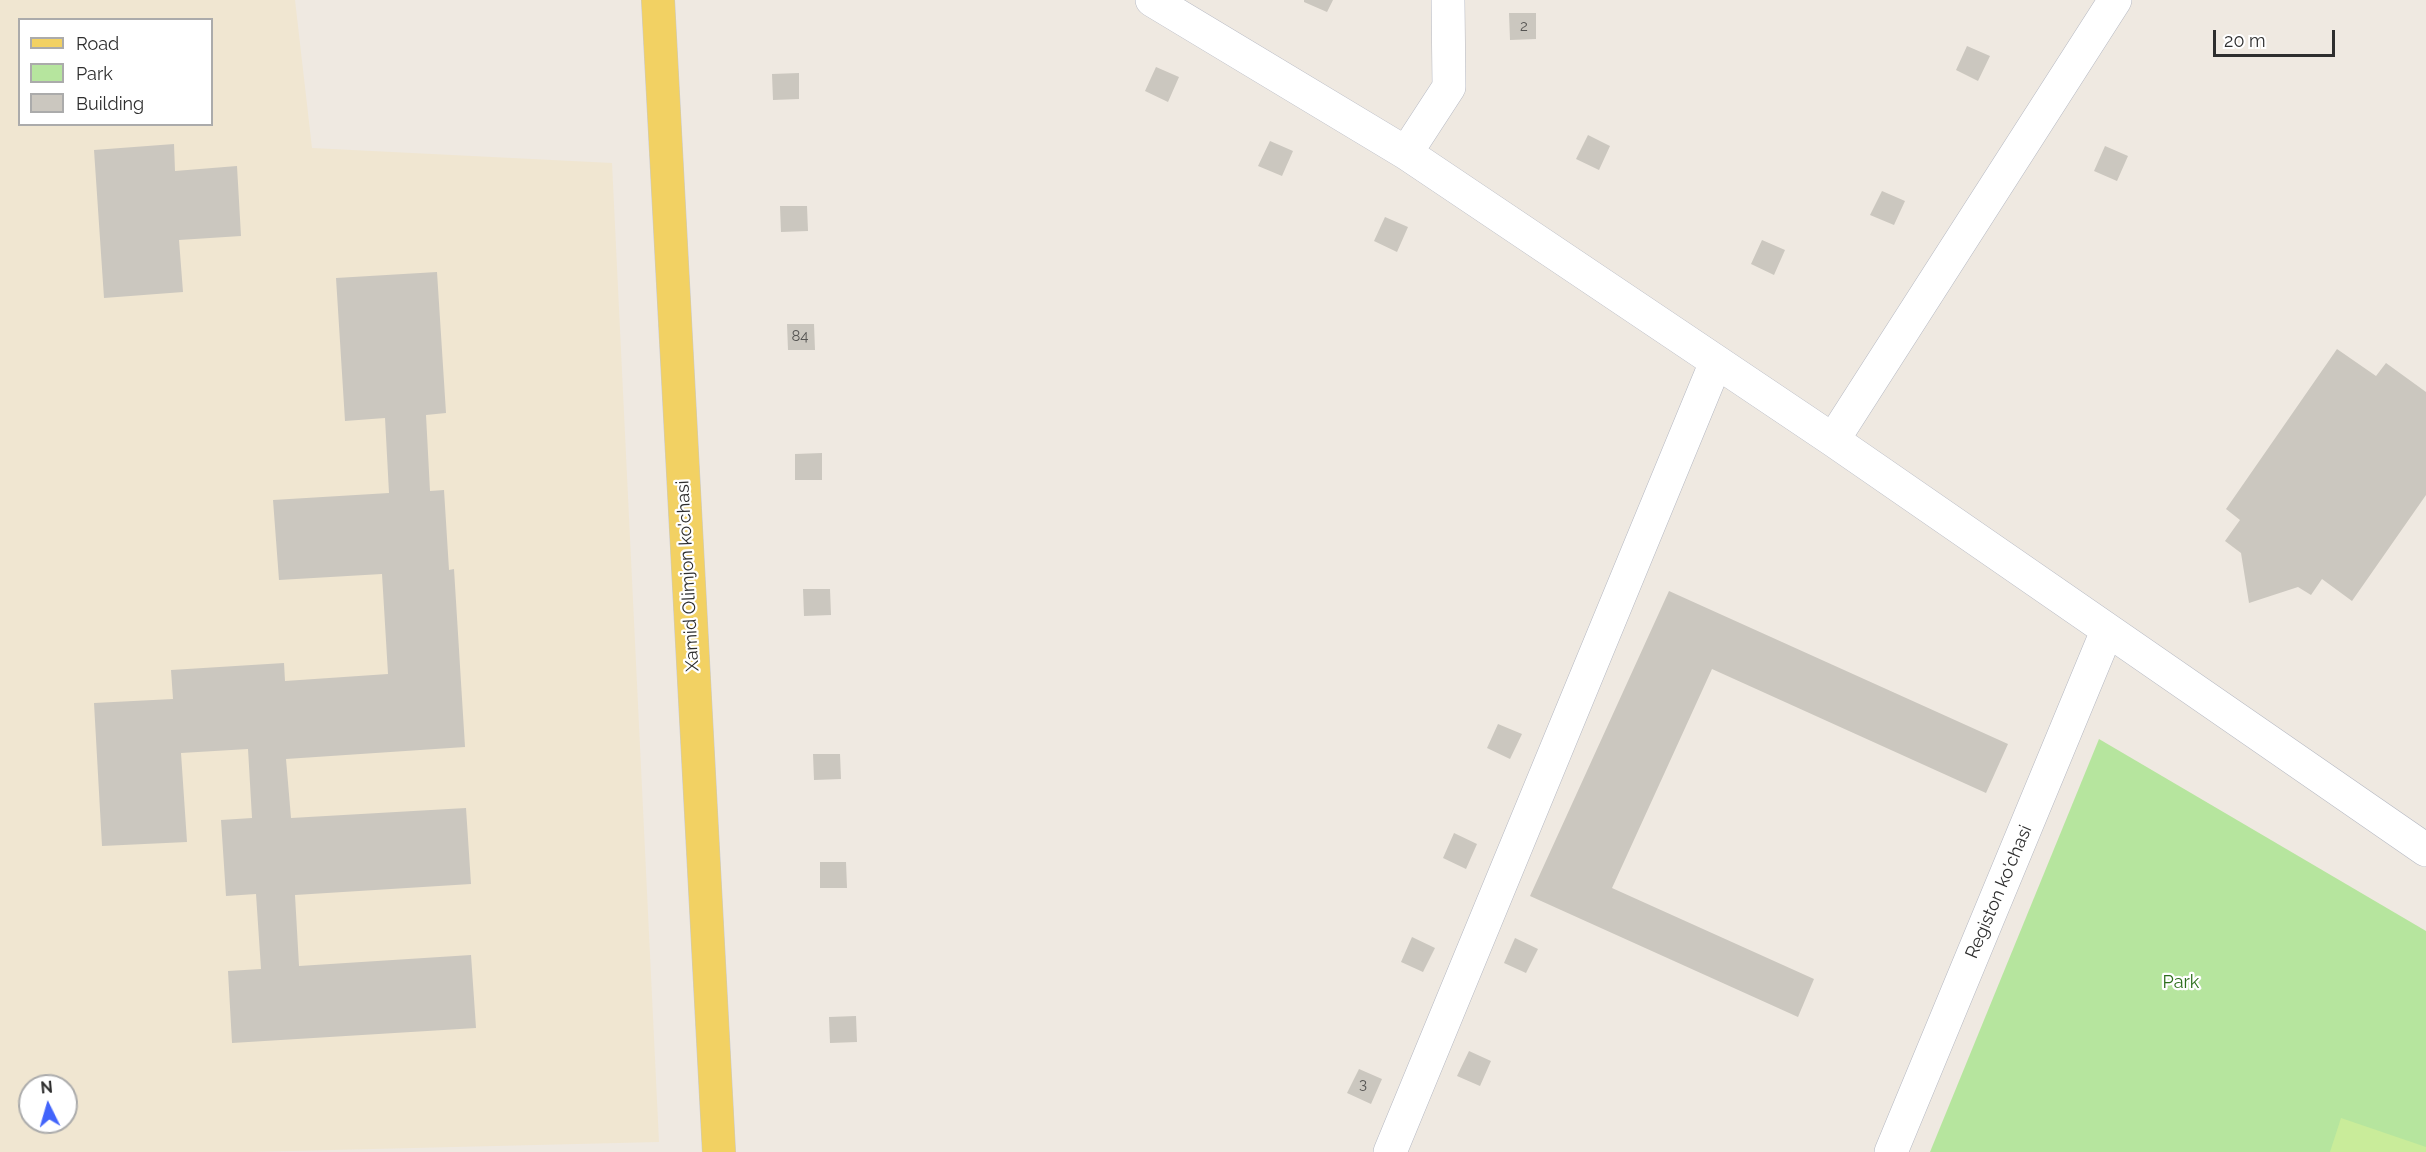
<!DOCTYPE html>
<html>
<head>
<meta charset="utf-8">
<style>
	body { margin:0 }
	#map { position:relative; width:2426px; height:1152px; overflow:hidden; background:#efe9e1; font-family:Raleway,sans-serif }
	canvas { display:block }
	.legend { position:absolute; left:18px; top:18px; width:195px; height:108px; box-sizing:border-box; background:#fff; border:2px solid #ababab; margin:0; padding:8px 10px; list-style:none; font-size:18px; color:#2e2e2e }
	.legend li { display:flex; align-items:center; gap:12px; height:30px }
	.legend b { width:30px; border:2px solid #ababab }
	.north { position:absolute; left:18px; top:1074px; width:60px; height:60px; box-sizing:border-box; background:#fff; border:2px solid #ababab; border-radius:50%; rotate:355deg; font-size:16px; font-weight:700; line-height:24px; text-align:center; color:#2e2e2e }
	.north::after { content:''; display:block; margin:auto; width:21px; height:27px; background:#4264fb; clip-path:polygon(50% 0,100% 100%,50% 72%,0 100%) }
	.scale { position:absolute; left:2213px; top:30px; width:122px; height:27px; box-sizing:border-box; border:3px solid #2e2e2e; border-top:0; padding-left:8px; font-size:18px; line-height:21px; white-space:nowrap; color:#2e2e2e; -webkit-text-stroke:4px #fff; paint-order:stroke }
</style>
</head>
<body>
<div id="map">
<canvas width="2426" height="1152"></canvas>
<ul class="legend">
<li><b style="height:8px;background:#f2d163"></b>Road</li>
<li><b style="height:16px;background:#b6e59e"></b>Park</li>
<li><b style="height:16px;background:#cbc7bf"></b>Building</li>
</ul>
<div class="north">N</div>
<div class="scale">20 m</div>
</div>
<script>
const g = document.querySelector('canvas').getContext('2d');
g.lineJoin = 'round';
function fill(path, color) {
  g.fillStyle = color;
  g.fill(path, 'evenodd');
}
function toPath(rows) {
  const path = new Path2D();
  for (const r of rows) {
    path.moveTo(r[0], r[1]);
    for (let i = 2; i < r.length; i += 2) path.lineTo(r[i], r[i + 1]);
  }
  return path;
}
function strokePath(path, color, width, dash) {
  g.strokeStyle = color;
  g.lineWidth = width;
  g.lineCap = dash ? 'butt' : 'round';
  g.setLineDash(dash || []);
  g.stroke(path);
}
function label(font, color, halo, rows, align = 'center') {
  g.font = font + ' Raleway,sans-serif';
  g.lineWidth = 4.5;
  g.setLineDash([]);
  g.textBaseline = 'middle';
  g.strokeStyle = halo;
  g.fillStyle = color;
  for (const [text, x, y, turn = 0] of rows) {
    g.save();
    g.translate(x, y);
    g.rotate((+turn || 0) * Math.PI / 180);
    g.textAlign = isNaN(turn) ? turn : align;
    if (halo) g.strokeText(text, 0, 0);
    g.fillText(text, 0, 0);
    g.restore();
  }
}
const education = toPath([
	[0,0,295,0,312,148,612,163,659,1142,250,1152,0,1152],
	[20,20,212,20,212,124,20,124],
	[30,1086,66,1086,66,1122,30,1122]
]);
const green = toPath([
	[2099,739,2426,931,2426,1152,1930,1152]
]);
const pitch = toPath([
	[2341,1118,2426,1147,2426,1152,2330,1152]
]);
const building = toPath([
	[1304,0,1333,0,1327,12,1304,2],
	[1509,13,1536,13,1536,39,1510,40],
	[1967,46,1990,56,1978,81,1956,70],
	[1156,67,1179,77,1168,102,1145,91],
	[799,73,799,99,773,100,772,74],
	[1588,135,1610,146,1599,170,1576,159],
	[1270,141,1293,151,1282,176,1258,166],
	[174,144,175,171,237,166,241,236,179,240,183,292,104,298,94,150],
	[2105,146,2128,156,2117,181,2094,171],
	[1882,191,1905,201,1894,225,1870,215],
	[780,206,807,206,808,231,781,232],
	[1385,217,1408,227,1397,252,1374,241],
	[1762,240,1785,250,1774,275,1751,264],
	[437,272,446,413,426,415,430,491,444,490,449,570,454,569,465,747,286,759,291,818,466,808,471,884,295,895,299,966,471,955,476,1028,232,1043,228,971,261,969,256,894,226,896,221,820,252,818,248,749,181,753,187,842,102,846,94,703,173,699,171,670,284,663,285,681,388,674,382,574,279,580,273,500,389,493,385,418,345,421,336,278],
	[787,324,814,324,815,350,788,350],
	[2337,349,2376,376,2386,363,2426,392,2426,495,2352,601,2322,579,2311,595,2298,587,2249,603,2241,553,2225,541,2240,520,2226,509],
	[822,453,822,480,795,480,795,454],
	[803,589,830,589,831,615,804,616],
	[1669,591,2008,744,1986,793,1712,669,1612,888,1814,979,1798,1017,1530,896],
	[1498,724,1522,734,1510,759,1487,748],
	[813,754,840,754,841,779,814,780],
	[1454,833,1477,844,1466,869,1443,858],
	[820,862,846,862,847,888,820,888],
	[1412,937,1435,948,1423,972,1401,962],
	[1515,938,1538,949,1526,973,1504,963],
	[856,1016,857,1042,830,1043,829,1017],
	[1469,1051,1491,1061,1480,1086,1457,1076],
	[1359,1069,1382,1079,1371,1104,1347,1093]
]);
const minor = toPath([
	[1152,0,1406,153,1833,440,2426,850],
	[1406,153,1449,87,1448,0],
	[1833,440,2115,0],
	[1390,1152,1716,362],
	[1891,1152,2107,631]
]);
const major = toPath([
	[658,0,719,1152]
]);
const numberNames = [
	["2",1524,26],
	["84",800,336],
	["3",1363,1084]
];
const streetNames = [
	["Xamid Olimjon ko'chasi",688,576,-93],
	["Registon ko'chasi",1999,892,-67]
];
const parkNames = [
	["Park",2181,983]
];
fill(education, '#f0e6d1');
fill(green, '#b6e59e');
fill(pitch, '#c9ec9a');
fill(building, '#cbc7bf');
strokePath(minor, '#b4b7c1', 34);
strokePath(major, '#c9c9c9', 34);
strokePath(minor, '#fff', 33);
strokePath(major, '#f2d163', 33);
label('15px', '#555452', null, numberNames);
label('18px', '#2e2e2e', '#fff', streetNames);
label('18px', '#2c6e1b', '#fff', parkNames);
</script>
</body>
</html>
